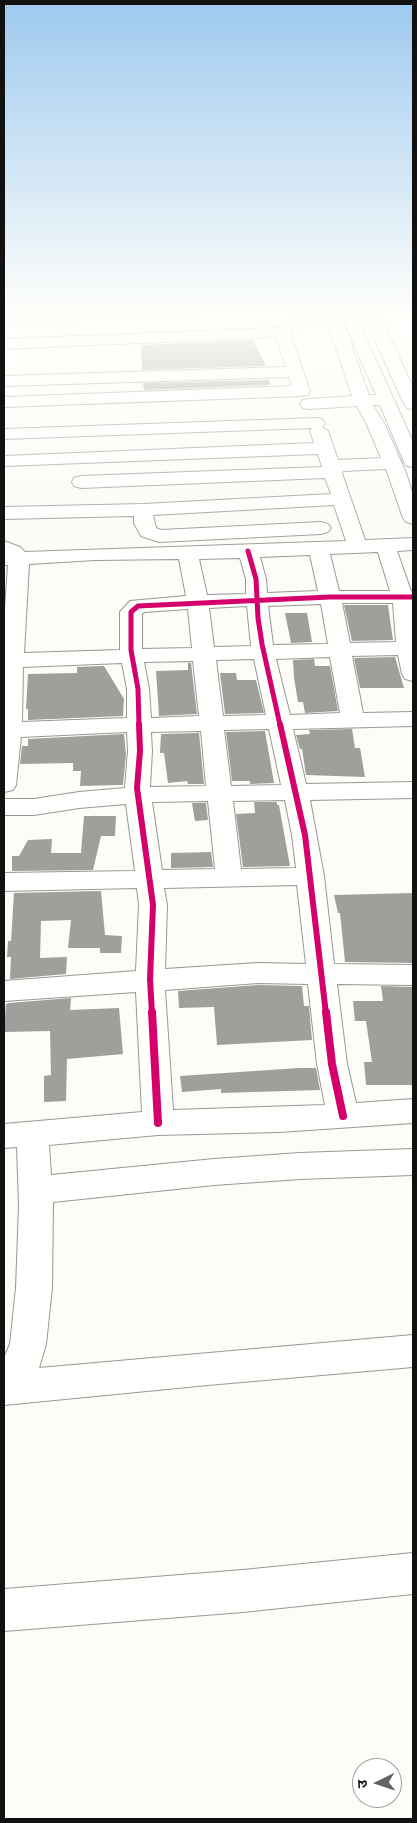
<!DOCTYPE html>
<html>
<head>
<meta charset="utf-8">
<style>
	body { margin:0 }
	#map { position:relative; width:417px; height:1823px; overflow:hidden; background:#fdfcf7; font-family:Bitter,"Noto Sans Devanagari",serif }
	canvas { display:block }
	.frame { position:absolute; inset:0; border:5px solid #111; pointer-events:none }
	.north { position:absolute; left:352px; top:1758px; width:50px; height:50px; box-sizing:border-box; background:#fff; border:1px solid #a0a0a0; border-radius:50%; rotate:266deg; font-size:14px; font-weight:700; line-height:20px; text-align:center; color:#111 }
	.north::after { content:''; display:block; margin:auto; width:18px; height:22px; background:#646362; clip-path:polygon(50% 0,100% 100%,50% 72%,0 100%) }
</style>
</head>
<body>
<div id="map">
<canvas width="417" height="1823"></canvas>
<div class="frame"></div>
<div class="north">उ</div>
</div>
<script>
const g = document.querySelector('canvas').getContext('2d');
g.lineJoin = 'round';
function fill(path, color) {
  g.fillStyle = color;
  g.fill(path, 'evenodd');
}
function toPath(rows) {
  const path = new Path2D();
  for (const r of rows) {
    path.moveTo(r[0], r[1]);
    for (let i = 2; i < r.length; i += 2) path.lineTo(r[i], r[i + 1]);
  }
  return path;
}
function strokePath(path, color, width, dash) {
  g.strokeStyle = color;
  g.lineWidth = width;
  g.lineCap = dash ? 'butt' : 'round';
  g.setLineDash(dash || []);
  g.stroke(path);
}
const building = toPath([
	[253,340,266,366,142,370,141,345],
	[269,380,270,385,144,390,143,383],
	[344,605,388,605,393,640,352,641],
	[285,613,307,613,312,642,291,643],
	[395,657,404,688,360,688,354,658],
	[314,659,315,666,330,666,338,711,305,713,303,702,298,702,294,678,293,660],
	[188,663,191,663,197,714,159,716,156,671,188,670],
	[104,666,124,699,123,716,28,720,28,709,26,709,28,674,77,673,77,667],
	[220,673,236,673,237,680,256,680,264,713,225,714],
	[352,729,355,748,360,748,365,777,306,775,302,749,300,749,296,735,310,734,309,730],
	[265,731,274,783,250,784,250,781,232,781,226,732],
	[199,733,204,784,188,784,187,781,168,783,164,753,160,753,161,734],
	[124,734,126,755,123,785,80,786,81,771,73,771,73,763,20,764,22,746,28,746,28,739],
	[254,802,277,802,277,805,279,805,290,866,243,867,236,814,255,813],
	[192,803,206,803,208,820,195,821],
	[84,816,116,816,115,836,101,836,93,870,12,871,12,856,19,856,28,840,52,839,51,853,81,853],
	[211,852,213,867,171,868,171,853],
	[101,891,105,935,122,936,121,953,100,953,100,948,68,948,71,920,41,921,40,958,67,957,66,974,10,979,11,957,7,957,8,941,11,941,14,893],
	[413,893,413,963,345,962,340,913,338,913,334,895],
	[258,985,302,986,304,1006,309,1006,312,1040,217,1045,214,1007,179,1008,178,991],
	[381,986,413,987,413,1085,366,1085,364,1062,372,1062,366,1021,355,1021,353,1001,383,1001],
	[71,998,70,1010,119,1008,123,1054,67,1059,66,1101,44,1102,44,1076,51,1075,50,1031,4,1032,6,1004,9,1003],
	[299,1068,316,1068,320,1090,221,1093,221,1089,182,1092,180,1076]
]);
const minor = toPath([
	[72,310,201,310,198,313,193,315,4,322,4,312,72,310],
	[321,310,337,310,341,316,369,395,376,395,344,321,347,318,352,316,357,318,413,442,413,467,407,466,404,462,380,405,373,405,385,425,406,473,413,495,413,524,406,522,403,518,386,469,343,471,342,473,365,540,413,538,413,550,397,551,411,591,413,591,413,681,405,679,402,674,398,655,352,656,363,713,413,712,413,726,293,729,306,784,413,782,413,798,310,800,324,876,334,964,413,965,413,985,337,984,347,1064,356,1103,413,1099,413,1123,279,1132,158,1135,49,1145,51,1175,214,1159,300,1153,413,1149,413,1175,300,1179,214,1185,53,1202,52,1288,46,1344,39,1368,413,1335,413,1367,208,1385,4,1405,4,1358,10,1344,16,1288,19,1205,17,1147,4,1148,4,1124,142,1112,136,992,4,1001,4,981,136,971,139,905,137,888,4,891,4,873,135,871,126,804,79,808,34,815,4,815,4,799,34,799,79,792,125,788,128,751,127,732,21,737,16,785,13,790,4,792,4,623,8,565,4,565,4,541,20,547,25,552,346,541,334,505,153,515,156,528,161,530,321,522,328,524,331,528,328,532,321,534,159,542,141,536,134,523,134,516,4,519,4,507,143,504,331,494,325,478,81,488,74,486,72,482,74,478,81,476,322,467,318,454,4,466,4,456,314,443,310,431,312,428,4,439,4,429,316,418,322,419,325,423,322,427,328,431,338,460,381,458,367,425,357,406,309,409,303,408,300,404,303,400,309,399,352,396,327,321,303,325,290,332,310,391,308,395,302,396,4,407,4,397,292,386,289,377,4,386,4,376,286,367,276,337,4,349,4,339,277,328,294,318,323,313,321,310],
	[378,552,390,591,339,591,330,554,378,552],
	[310,555,318,591,267,593,266,579,260,557,310,555],
	[240,558,246,579,246,594,207,595,199,559,240,558],
	[179,559,186,596,130,601,120,612,120,650,24,653,29,564,95,560,179,559],
	[342,603,393,603,396,642,350,643,342,603],
	[321,604,328,644,273,645,268,606,321,604],
	[247,606,251,646,214,647,209,608,247,606],
	[188,609,192,648,142,649,142,614,144,612,188,609],
	[330,657,340,713,290,715,276,659,330,657],
	[254,659,266,715,223,716,216,660,254,659],
	[193,661,199,716,151,718,149,689,144,662,193,661],
	[122,663,127,689,127,718,22,722,23,667,122,663],
	[269,729,281,785,231,786,224,730,269,729],
	[201,731,206,786,150,787,152,751,151,732,201,731],
	[285,800,292,835,296,868,241,869,233,801,285,800],
	[208,801,215,869,162,870,152,802,208,801],
	[297,885,306,964,258,963,165,969,167,905,164,888,297,885],
	[258,983,308,984,317,1064,325,1105,173,1110,165,990,258,983],
	[361,310,377,310,413,387,413,409,407,408,404,404,361,310],
	[413,1553,413,1594,243,1612,4,1631,4,1589,243,1570,413,1553]
]);
const cyclewayFar2 = toPath([
	[248,551,256,579,258,618,262,644,280,725],
	[139,725,138,689,131,650,131,612,138,606,330,597,413,597]
]);
const cyclewayFar1 = toPath([
	[139,724,140,751,137,788,153,905,150,979,152,1014],
	[280,724,305,835,326,1014]
]);
const cycleway = toPath([
	[152,1012,158,1123],
	[326,1012,332,1064,343,1116]
]);
fill(building, '#a19f9c');
strokePath(minor, '#979795', 2);
fill(minor, '#fffffe');
strokePath(cyclewayFar2, '#d6006c', 5);
strokePath(cyclewayFar1, '#d6006c', 6);
strokePath(cycleway, '#d6006c', 8);
const sky = g.createLinearGradient(0, 0, 0, 565);
sky.addColorStop(0, '#9dc9ee');
sky.addColorStop(0.55, '#fefefb');
sky.addColorStop(1, '#fefefb00');
g.fillStyle = sky;
g.fillRect(0, 0, 417, 565);
</script>
</body>
</html>
